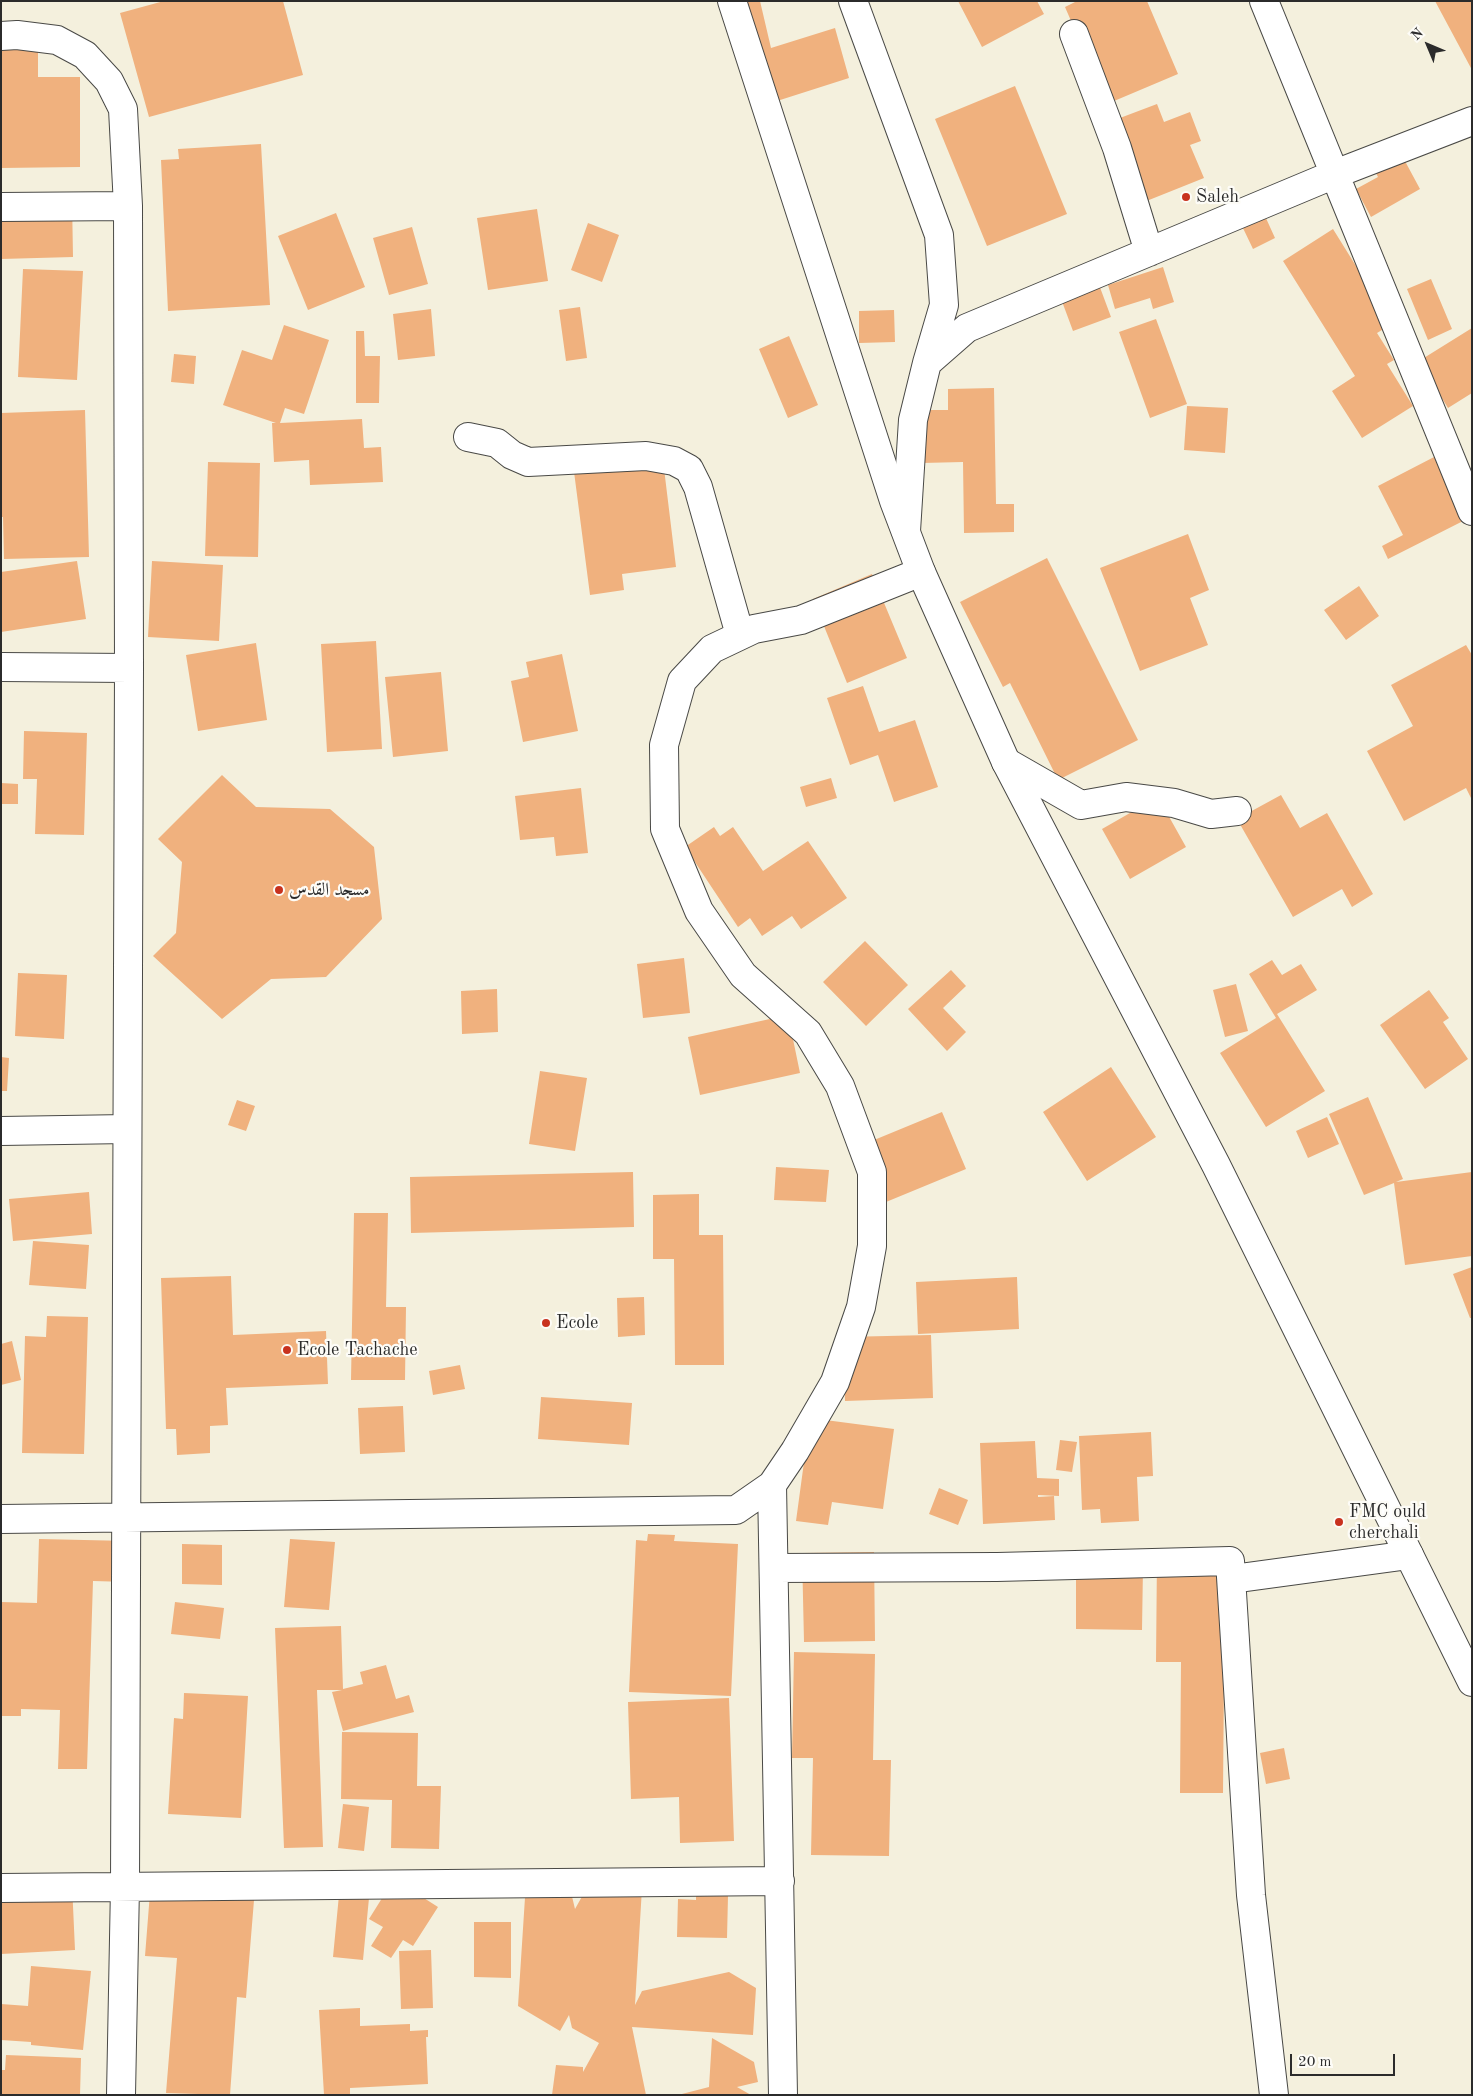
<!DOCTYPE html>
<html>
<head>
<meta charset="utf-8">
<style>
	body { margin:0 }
	#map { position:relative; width:1473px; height:2096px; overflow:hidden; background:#f4f0dd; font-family:"Old Standard TT",serif }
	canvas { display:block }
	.frame { position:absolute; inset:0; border:2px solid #2b2b2b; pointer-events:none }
	.north { position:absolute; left:1403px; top:20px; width:50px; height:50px; -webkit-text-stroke:4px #fdfcf7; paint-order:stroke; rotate:315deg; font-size:14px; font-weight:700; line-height:20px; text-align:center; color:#2b2b2b }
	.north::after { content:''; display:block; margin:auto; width:18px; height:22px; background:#2b2b2b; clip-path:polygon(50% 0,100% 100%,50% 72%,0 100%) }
	.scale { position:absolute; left:1290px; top:2054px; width:105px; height:22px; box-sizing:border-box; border:2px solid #2b2b2b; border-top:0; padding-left:6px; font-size:15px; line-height:18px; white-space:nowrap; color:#2b2b2b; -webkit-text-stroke:4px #fdfcf7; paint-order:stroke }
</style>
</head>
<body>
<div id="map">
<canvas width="1473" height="2096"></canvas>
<div class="frame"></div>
<div class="north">N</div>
<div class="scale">20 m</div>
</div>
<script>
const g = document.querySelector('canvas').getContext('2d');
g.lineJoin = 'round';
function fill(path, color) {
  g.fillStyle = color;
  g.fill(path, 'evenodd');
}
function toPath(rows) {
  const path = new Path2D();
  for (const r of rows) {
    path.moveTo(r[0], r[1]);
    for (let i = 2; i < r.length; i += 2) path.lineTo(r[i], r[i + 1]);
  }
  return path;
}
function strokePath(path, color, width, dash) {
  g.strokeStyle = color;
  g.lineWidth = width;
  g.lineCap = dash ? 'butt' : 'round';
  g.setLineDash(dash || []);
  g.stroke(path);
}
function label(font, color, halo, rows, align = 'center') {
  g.font = font + ' "Old Standard TT",Amiri,serif';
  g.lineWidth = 4.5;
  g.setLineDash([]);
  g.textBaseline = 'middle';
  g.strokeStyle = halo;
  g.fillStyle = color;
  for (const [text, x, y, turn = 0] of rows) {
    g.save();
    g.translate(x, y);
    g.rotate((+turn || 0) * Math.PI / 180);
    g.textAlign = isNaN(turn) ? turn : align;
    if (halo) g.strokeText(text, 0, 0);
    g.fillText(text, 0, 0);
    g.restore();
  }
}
const building = toPath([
	[164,1,283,1,303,75,149,117,120,13],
	[726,1,760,1,771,48,835,28,849,78,777,101],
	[958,1,1037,1,1044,14,982,47],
	[1077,1,1147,1,1178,74,1107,104,1065,7],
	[1435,1,1472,1,1472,70],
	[1,48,38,48,38,77,80,77,80,167,1,168],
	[1015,86,1067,214,987,246,935,119],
	[1157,104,1164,122,1190,112,1201,141,1190,145,1204,178,1144,202,1112,121],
	[261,144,270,305,168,311,161,160,179,159,178,149],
	[1399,150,1420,189,1371,217,1356,189,1378,177,1372,165],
	[72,199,73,257,1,259,1,202],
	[537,209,548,281,488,290,477,218],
	[336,213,365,287,308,310,278,236],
	[1265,216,1275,238,1253,249,1242,226],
	[588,223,619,235,602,282,571,270],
	[412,227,428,284,389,295,373,238],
	[1333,229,1392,324,1377,333,1394,360,1387,364,1413,406,1362,438,1332,391,1355,376,1283,261],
	[1163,267,1174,302,1153,309,1150,298,1115,309,1108,285],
	[23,269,83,271,77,380,18,377],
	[1431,279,1452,329,1428,340,1407,289],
	[1098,282,1111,317,1073,331,1060,296],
	[580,307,587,358,566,361,559,310],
	[431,309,435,356,398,360,393,314],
	[894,310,895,342,859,343,859,311],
	[1156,319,1187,404,1150,418,1119,332],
	[284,325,329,340,304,414,285,408,280,423,362,419,364,448,381,447,383,482,310,485,309,460,274,462,272,423,276,423,223,405,242,350,272,360],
	[1472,328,1472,393,1448,408,1419,361],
	[356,331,364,331,365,356,380,356,379,403,356,403],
	[789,336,818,405,788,418,759,349],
	[174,354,196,356,194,384,171,382],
	[994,388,996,504,1014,504,1014,532,964,533,963,462,922,463,921,410,948,410,948,389],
	[1187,406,1228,408,1225,453,1184,450],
	[85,410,89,557,4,559,3,517,1,517,1,413],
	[662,452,676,567,622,574,624,590,590,595,573,464],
	[1436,456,1469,518,1388,559,1382,546,1403,535,1378,486],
	[208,462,260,463,258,557,205,556],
	[1188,534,1209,590,1190,598,1208,645,1140,671,1100,568],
	[1047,558,1138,740,1058,780,1010,683,1003,687,960,602],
	[77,561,86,619,1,632,1,572],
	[152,561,223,565,219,641,148,637],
	[872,574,907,658,847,683,813,599],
	[1359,586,1379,616,1346,640,1324,610],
	[376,641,382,749,327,752,321,644],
	[256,643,267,720,198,731,186,655],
	[1466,645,1472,655,1472,800,1466,788,1404,821,1367,751,1413,726,1391,685],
	[562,654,578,731,523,742,511,681,529,677,526,662],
	[441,672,448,751,393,757,385,677],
	[863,686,879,732,915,720,938,787,894,802,878,755,850,765,827,698],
	[24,731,87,733,84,835,35,834,37,779,23,779],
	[222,775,256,807,330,809,374,847,382,919,326,977,271,979,222,1019,153,956,176,933,182,862,158,839],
	[831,778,837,798,806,807,800,787],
	[1,783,18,784,18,804,1,804],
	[581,788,588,853,556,856,554,837,520,840,515,796],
	[1281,795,1300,828,1327,813,1373,894,1352,907,1342,889,1293,917,1237,819],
	[1158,797,1186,847,1130,879,1102,829],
	[714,827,720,836,733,827,763,871,808,841,847,898,801,929,792,916,762,936,750,918,738,927,685,847],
	[865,941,908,985,866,1026,823,982],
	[684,958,690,1013,643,1018,637,964],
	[1272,960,1282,975,1301,964,1317,990,1277,1014,1325,1091,1266,1127,1220,1053,1276,1018,1249,974],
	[951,970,966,986,943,1008,966,1032,947,1051,908,1009],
	[18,973,67,975,64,1039,15,1036],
	[1236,984,1248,1031,1225,1037,1213,990],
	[497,989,498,1032,462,1034,461,991],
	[1429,990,1449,1018,1443,1022,1468,1059,1425,1089,1380,1025],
	[788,1015,800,1073,700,1095,688,1037],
	[1,1057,9,1058,7,1091,1,1091],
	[1111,1067,1156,1137,1087,1181,1043,1112],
	[540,1071,587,1078,575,1151,529,1144],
	[1368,1097,1403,1179,1396,1182,1472,1172,1472,1256,1405,1265,1394,1183,1364,1195,1329,1114],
	[237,1100,255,1106,246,1131,228,1125],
	[942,1112,966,1169,886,1202,862,1145],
	[1327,1117,1339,1144,1308,1158,1296,1131],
	[776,1167,829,1170,826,1202,774,1200],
	[633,1172,634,1227,411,1233,410,1177],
	[89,1192,92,1234,13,1241,9,1199],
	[699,1194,699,1235,723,1235,724,1365,675,1365,674,1259,653,1259,653,1195],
	[354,1213,388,1213,386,1307,406,1307,405,1380,351,1380],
	[33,1241,89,1245,86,1289,29,1285],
	[1472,1267,1472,1318,1470,1318,1453,1274],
	[231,1276,233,1335,326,1331,328,1384,226,1388,228,1425,210,1426,210,1453,177,1455,176,1429,166,1429,161,1278],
	[1017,1277,1019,1329,918,1334,916,1282],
	[644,1297,645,1335,618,1337,617,1298],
	[47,1316,88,1317,84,1454,22,1453,25,1336,46,1337],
	[931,1335,933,1398,845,1401,843,1337],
	[12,1341,21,1380,1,1385,1,1344],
	[460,1365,465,1389,433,1395,429,1371],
	[541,1397,632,1403,629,1445,538,1439],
	[403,1406,405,1452,360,1454,358,1408],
	[810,1418,894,1429,883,1509,832,1502,828,1525,796,1521],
	[1151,1432,1153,1476,1137,1477,1139,1521,1101,1523,1100,1509,1082,1510,1079,1436],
	[1060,1440,1077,1442,1072,1472,1056,1470],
	[1035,1441,1037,1478,1059,1479,1059,1496,1038,1495,1038,1497,1054,1496,1055,1520,983,1524,980,1443],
	[939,1488,968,1500,958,1525,929,1514],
	[648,1534,675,1535,674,1541,738,1544,731,1696,629,1692,636,1540,647,1541],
	[39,1539,129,1541,128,1582,93,1581,87,1769,58,1769,60,1710,21,1709,21,1716,1,1716,1,1602,37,1603],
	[290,1539,335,1542,329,1610,284,1607],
	[182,1544,222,1545,222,1585,182,1584],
	[874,1552,875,1641,804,1642,802,1553],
	[1157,1555,1225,1555,1223,1793,1180,1793,1181,1662,1156,1662],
	[1076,1566,1143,1567,1142,1630,1076,1629],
	[175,1602,224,1608,220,1639,171,1634],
	[341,1626,343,1689,363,1684,360,1672,386,1665,396,1699,409,1695,414,1712,343,1731,332,1692,342,1690,317,1690,323,1847,284,1848,275,1628],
	[794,1652,875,1654,873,1760,891,1760,889,1856,811,1855,813,1758,792,1758],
	[184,1693,248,1696,241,1818,168,1814,174,1718,183,1719],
	[729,1698,734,1841,680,1843,679,1797,631,1799,628,1702],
	[342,1732,418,1733,417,1786,441,1786,439,1849,391,1848,392,1800,341,1799],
	[1284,1748,1290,1779,1266,1784,1260,1753],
	[343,1804,369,1807,364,1851,338,1848],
	[394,1879,438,1907,413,1946,403,1940,391,1958,371,1946,383,1927,369,1919],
	[151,1880,255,1888,246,1998,237,1997,230,2095,166,2093,177,1958,145,1956],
	[526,1882,569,1884,575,1909,589,1884,642,1888,635,2005,642,1991,729,1972,756,1988,753,2035,632,2027,646,2095,552,2095,556,2065,583,2067,583,2072,599,2043,572,2028,569,2015,560,2031,518,2006],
	[72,1884,75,1950,1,1954,1,1888],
	[339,1895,369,1898,363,1960,333,1957],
	[696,1895,728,1896,727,1938,677,1937,678,1899,696,1900],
	[474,1922,511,1922,511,1978,474,1977],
	[431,1950,433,2008,401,2009,399,1951],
	[31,1966,91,1971,83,2050,31,2045,31,2042,1,2040,1,2004,28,2006],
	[360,2008,360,2026,410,2024,410,2031,428,2030,428,2037,426,2037,428,2084,350,2088,350,2095,324,2095,319,2010],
	[712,2038,754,2062,758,2082,737,2087,751,2095,678,2095,709,2087],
	[6,2055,81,2058,80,2095,1,2095,1,2070,5,2070]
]);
const minor = toPath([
	[853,1,939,235,944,305,927,363],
	[1264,1,1472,511],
	[1074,34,1117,148,1149,252],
	[1,36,17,35,57,40,85,55,109,81,123,109,128,206,129,668,125,1886,121,2095],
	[1,207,128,206],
	[468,437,497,443,512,455,528,462,646,456,674,461,689,469,698,487,740,635],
	[906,531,913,420,927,363,967,328,1335,174,1472,121],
	[1,667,129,668],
	[1006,762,1081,805,1126,797,1174,803,1211,814,1237,811],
	[1,1131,127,1129],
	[772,1485,783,2095],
	[1,1519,736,1510,772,1485,795,1451,835,1382,861,1307,872,1246,872,1172,840,1086,808,1033,743,975,699,911,665,829,664,745,682,681,712,649,754,629,801,620,921,572],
	[775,1568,997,1567,1230,1561,1251,1895,1274,2095],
	[1232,1579,1409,1555],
	[1,1888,780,1881]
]);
const secondary = toPath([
	[732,1,894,501,921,572,1006,762,1216,1165,1472,1682]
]);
const markers = [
	[1186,197,5,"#c8321e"],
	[279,890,5,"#c8321e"],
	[546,1323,5,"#c8321e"],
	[287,1350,5,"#c8321e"],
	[1339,1522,5,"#c8321e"]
];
const poiNames = [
	["Saleh",1196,197],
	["مسجد القدس",289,890],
	["Ecole",556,1323],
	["Ecole Tachache",297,1350],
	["FMC ould",1349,1512],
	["cherchali",1349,1533]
];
fill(building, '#f0b17e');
strokePath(minor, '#494946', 30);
strokePath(secondary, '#494946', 30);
strokePath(minor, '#fff', 28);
strokePath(secondary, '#fff', 28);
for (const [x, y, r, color] of markers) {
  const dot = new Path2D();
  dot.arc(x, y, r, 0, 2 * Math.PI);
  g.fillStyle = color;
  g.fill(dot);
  strokePath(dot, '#fdfcf7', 2);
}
label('18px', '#2b2b2b', '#fdfcf7', poiNames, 'left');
</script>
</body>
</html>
